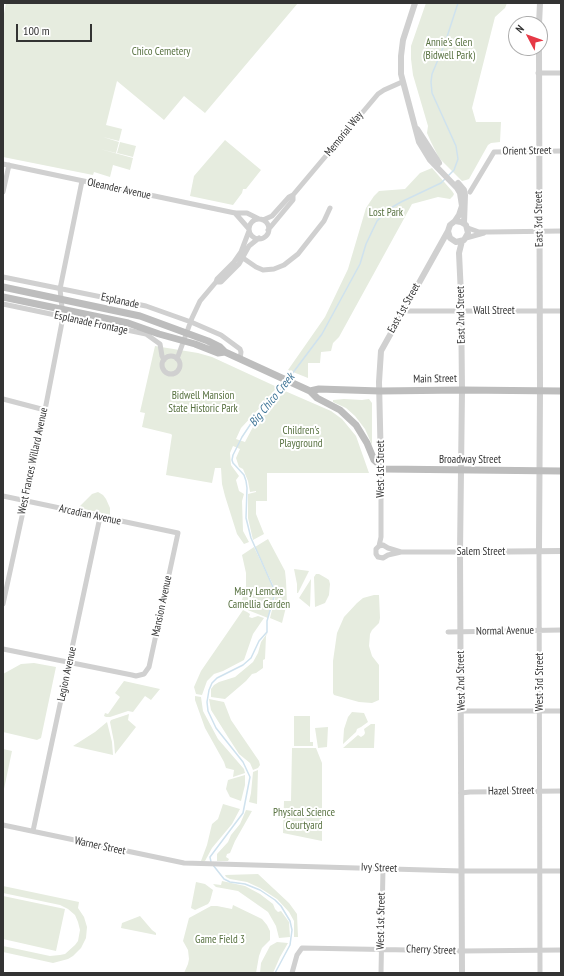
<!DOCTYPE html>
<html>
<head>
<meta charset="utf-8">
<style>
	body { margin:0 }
	#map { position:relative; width:564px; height:976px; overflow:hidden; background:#fff; font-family:"PT Sans Narrow",sans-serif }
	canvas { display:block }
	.frame { position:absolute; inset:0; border:4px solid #333; pointer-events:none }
	.north { position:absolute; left:508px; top:16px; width:40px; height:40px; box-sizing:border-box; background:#fff; border:1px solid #adadad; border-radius:50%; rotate:311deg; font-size:11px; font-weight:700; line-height:16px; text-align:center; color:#333 }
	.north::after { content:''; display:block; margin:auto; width:14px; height:18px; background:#e63946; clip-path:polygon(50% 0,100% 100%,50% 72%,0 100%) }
	.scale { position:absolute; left:16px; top:24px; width:76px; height:18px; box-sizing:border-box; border:2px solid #333; border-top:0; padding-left:5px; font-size:12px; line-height:14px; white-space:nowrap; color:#333; -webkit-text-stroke:3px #fff; paint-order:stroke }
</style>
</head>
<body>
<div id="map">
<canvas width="564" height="976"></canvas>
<div class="frame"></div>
<div class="north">N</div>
<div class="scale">100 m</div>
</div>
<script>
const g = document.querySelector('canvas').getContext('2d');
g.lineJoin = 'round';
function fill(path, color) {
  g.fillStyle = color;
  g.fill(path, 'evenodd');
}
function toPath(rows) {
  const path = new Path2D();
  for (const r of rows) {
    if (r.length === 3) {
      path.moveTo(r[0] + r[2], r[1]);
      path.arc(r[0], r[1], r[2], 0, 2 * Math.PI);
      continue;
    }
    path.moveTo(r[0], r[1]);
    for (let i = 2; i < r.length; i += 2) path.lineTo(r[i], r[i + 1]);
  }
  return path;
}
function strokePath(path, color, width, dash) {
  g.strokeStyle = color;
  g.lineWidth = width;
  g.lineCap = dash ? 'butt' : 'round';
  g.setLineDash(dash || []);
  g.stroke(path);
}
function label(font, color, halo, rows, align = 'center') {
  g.font = font + ' "PT Sans Narrow",sans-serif';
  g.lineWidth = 4;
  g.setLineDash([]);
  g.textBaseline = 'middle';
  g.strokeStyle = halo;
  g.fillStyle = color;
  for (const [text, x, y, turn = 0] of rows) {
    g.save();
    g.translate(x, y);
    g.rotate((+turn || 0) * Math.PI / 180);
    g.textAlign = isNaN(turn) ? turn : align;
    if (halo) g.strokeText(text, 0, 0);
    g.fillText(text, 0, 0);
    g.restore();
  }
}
const green = toPath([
	[6,3,298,3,205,113,184,96,164,120,117,81,106,125,122,129,119,141,103,137,119,142,116,153,100,149,133,158,130,170,113,165,110,177,94,172,93,175,3,157,3,19],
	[426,3,507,3,505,8,495,17,472,108,476,122,501,122,500,142,491,143,488,145,469,179,466,180,462,181,439,158,431,142,427,133,428,126,413,75,411,59,411,46],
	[225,140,261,170,246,189,243,189,242,193,233,205,190,196,194,176],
	[120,142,136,146,133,157,117,153],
	[432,168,452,191,454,194,453,196,450,199,438,197,412,204,339,337,333,343,331,351,321,352,320,363,308,363,308,378,288,370,325,317,348,269,366,208,374,196,379,191,405,189,420,173],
	[155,346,198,353,212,357,277,387,268,399,241,428,236,439,245,442,254,425,285,391,331,411,342,419,356,436,369,473,267,473,267,501,256,501,256,514,264,534,253,540,248,518,248,494,256,492,256,499,256,491,250,492,248,481,243,469,239,467,236,458,240,449,233,446,230,453,231,465,239,476,236,480,239,491,244,494,242,501,243,531,249,542,244,544,237,534,225,496,222,484,221,468,215,468,212,483,166,475,172,435,171,434,142,427,145,413,140,412],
	[344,399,362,400,369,399,372,403,372,445,365,429,355,416,346,408,333,402,333,400],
	[98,492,103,495,106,499,110,508,110,515,80,508,79,507,92,494],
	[268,539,285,571,286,581,287,603,282,623,270,618,275,598,274,587,255,547],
	[254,547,273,587,274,597,268,618,240,607,246,586,246,573,242,555],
	[294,569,309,571,298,593,297,593,297,584],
	[316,574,319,574,326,578,329,580,330,584,329,595,325,603,315,607,314,577],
	[311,579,310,607,299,598],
	[374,595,379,595,380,618,379,623,372,630,370,634,369,646,372,656,379,665,379,700,372,703,359,702,334,695,333,693,333,661,337,633,344,617,357,603,363,598],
	[243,610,247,612,250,614,249,617,252,618,258,616,264,618,253,634,244,660,223,671,214,674,207,681,202,695,196,694,194,687,201,671],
	[268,632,266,636,265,659,263,660,263,668,256,673,252,674,246,681,225,699,211,697,211,689,214,685,219,682,235,677,253,662,258,653,261,642],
	[34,663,56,667,41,738,37,740,3,732,3,674,21,664],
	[124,681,160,689,151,700,145,696,133,712,128,711,110,717,106,717,104,716,105,713,108,714,120,697,115,693],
	[195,696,201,697,203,711,218,739,244,769,245,773,233,777,234,770,226,768,224,762,205,728,195,700],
	[209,699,224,702,231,720,259,761,260,765,258,768,253,770,250,763,239,754,228,737,211,710],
	[352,712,364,713,368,722,361,727,357,729,356,732,343,744,344,729,348,717],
	[129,714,128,720,136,727,115,754,114,742,110,722,111,720],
	[294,716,310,716,310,742,313,742,313,746,294,746],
	[107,722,112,742,113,755,73,746,95,732],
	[371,724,375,724,374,748,343,748,358,735,361,737,364,735,365,733,364,729],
	[328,727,327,747,318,748,315,728],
	[292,748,316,748,322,763,322,841,283,833,284,801,291,801],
	[3,749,12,751,4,789,3,788],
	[258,770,257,804,249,802,251,793,253,772],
	[245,775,245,785,241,801,230,797,226,789,228,780],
	[223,804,240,809,232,824,212,848,205,861,201,861,207,845,212,824,218,819],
	[246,810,252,811,235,841,230,853,227,854,226,857,229,859,228,861,217,861,217,854,228,842,231,835,240,824],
	[258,874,289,903,297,914,298,937,294,937,294,921,289,912,277,899,260,888,247,882,230,879,226,877,225,875],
	[222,881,245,886,260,894,273,904,275,909,278,912,281,911,289,922,290,937,279,938,276,926,268,912,238,891,216,887,213,884,221,885],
	[196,882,205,884,213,890,210,901,208,904,195,910,191,908],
	[3,886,79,902,78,908,84,917,87,927,86,938,81,948,73,956,68,959,53,963,3,952,3,946,50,956,60,955,65,954,75,945,78,941,80,930,78,922,75,915,68,909,60,905,3,893],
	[3,896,65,909,56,951,3,939],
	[233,905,262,919,267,925,270,931,270,940,262,948,259,956,256,973,184,973,188,964,189,959,188,950,183,941,189,918,211,906,217,906,232,909],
	[140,916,152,930,156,933,156,935,121,928,122,923],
	[277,942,288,943,280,957,273,973,260,973,261,963,270,946]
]);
const stream = toPath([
	[448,176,454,170,458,159,456,146,432,93,431,82,432,74,445,43,458,3],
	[289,378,322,334,360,264,366,244,377,221,389,209,401,202,441,183,445,179],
	[211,862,210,857,243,813,250,777,243,762,216,728,208,711,207,702,209,690,212,683,217,678,243,665,251,658,259,641,267,632,267,621,274,597,273,587,251,538,246,518,247,488,246,481,244,475,233,463,232,460,233,455,242,437,252,422,264,411,286,383],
	[213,865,224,879,230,882,245,884,260,890,275,900,281,906,290,921,292,930,290,945,275,973]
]);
const minor = toPath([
	[538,73,561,73],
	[3,164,235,213,247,213,259,219],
	[3,192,9,165],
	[470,192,494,152,561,151],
	[235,213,249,229],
	[259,229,10],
	[263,220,272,216,289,197,293,195,378,94,384,90,402,82],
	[468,228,479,232,489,232,561,231],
	[268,230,293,200,293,195],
	[466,238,484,233],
	[243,258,256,267,263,270,274,269,284,265,298,254,324,221,330,208],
	[3,277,146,306,191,322,221,335,240,349,241,352,240,359],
	[216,282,221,282,239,264,249,246,259,238],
	[3,304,146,334,160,344,162,356,164,360],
	[403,310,409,311,561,311],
	[171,365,9],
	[177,359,192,318,200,301,216,282,217,279,234,262,241,252,249,231],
	[3,399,45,410],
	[381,467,381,537,379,546,376,549,376,554,378,557,383,558,388,555,401,552],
	[3,496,178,533,149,667,144,674,136,676,132,675,3,649],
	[379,546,383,545,388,548,401,552,460,552],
	[539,551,540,973],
	[3,604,45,410,63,317,60,289,82,181],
	[448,632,561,630],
	[462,711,561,711],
	[461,793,470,792,561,791],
	[3,825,184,863,461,871,561,871],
	[33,831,100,517],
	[292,973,297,955,302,948,462,951,561,950],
	[381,973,383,868]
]);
const tertiary = toPath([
	[415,3,403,40,401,56,401,74,419,142,430,160,457,188,460,193,462,206,459,215,455,221],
	[539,24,540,3],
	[539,48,540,390,539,551],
	[417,129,439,163],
	[458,183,464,190,465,195,464,223],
	[381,467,379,382,381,351,448,231,450,225,455,221,461,222,466,225,468,233,464,240,456,242,450,238,448,231],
	[460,552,561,551],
	[462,973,460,552,462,390,461,295,459,253,462,241]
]);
const secondary = toPath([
	[3,287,140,316,208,341,220,347,225,352,310,391,317,398,340,410,356,425,367,443,374,460,384,469,561,471],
	[3,297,128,323,159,334,195,344,218,353,225,352],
	[310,391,319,389,380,391,462,390,561,391]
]);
const parkNames = [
	["Annie's Glen",449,43],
	["(Bidwell Park)",449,56],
	["Chico Cemetery",161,52],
	["Lost Park",386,213],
	["Bidwell Mansion",203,396],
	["State Historic Park",203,409],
	["Children's",301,431],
	["Playground",301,444],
	["Mary Lemcke",259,592],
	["Camellia Garden",259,605],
	["Physical Science",304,813],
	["Courtyard",304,826],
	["Game Field 3",220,940]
];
const streetNames = [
	["Memorial Way",344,134,-51],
	["Orient Street",527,151,-1],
	["Oleander Avenue",119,189,12],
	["East 3rd Street",539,219,-91],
	["Esplanade",120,301,12],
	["East 1st Street",404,308,-61],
	["Wall Street",494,311],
	["East 2nd Street",461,315,-91],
	["Esplanade Frontage",91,323,12],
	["Main Street",435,379,-1],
	["Broadway Street",470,460],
	["West Frances Willard Avenue",33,461,-78],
	["West 1st Street",381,469,-90],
	["Arcadian Avenue",90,515,12],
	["Salem Street",481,552],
	["Mansion Avenue",162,606,-78],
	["Normal Avenue",505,631,-1],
	["Legion Avenue",67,674,-78],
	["West 2nd Street",461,681,-91],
	["West 3rd Street",540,682,-90],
	["Hazel Street",511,791,-1],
	["Warner Street",100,846,12],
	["Ivy Street",379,868,2],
	["West 1st Street",381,921,-89],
	["Cherry Street",431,950,2]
];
const waterNames = [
	["Big Chico Creek",272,400,-51]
];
fill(green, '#e6ecdf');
strokePath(stream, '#cfe2ee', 1.5);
strokePath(minor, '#d0d0d0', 5);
strokePath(tertiary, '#d0d0d0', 6);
strokePath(secondary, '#bdbdbd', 7);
label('11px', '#56703f', '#fff', parkNames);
label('11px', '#333', '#fff', streetNames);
label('italic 12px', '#3f7597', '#fff', waterNames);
</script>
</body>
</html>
